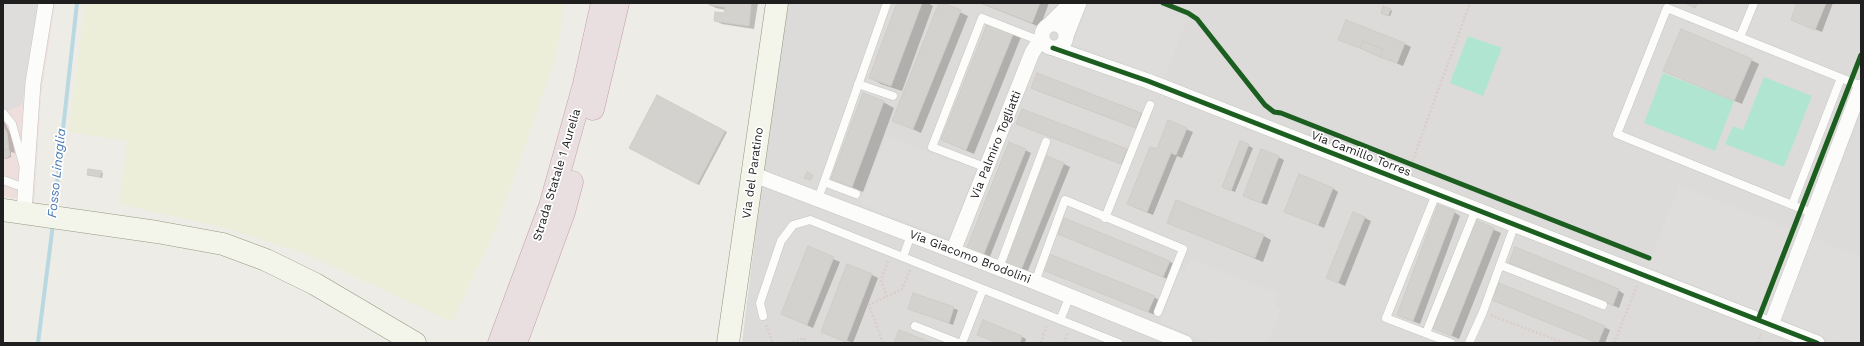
<!DOCTYPE html>
<html>
<head>
<meta charset="utf-8">
<style>
	body { margin:0 }
	#map { position:relative; width:1864px; height:346px; overflow:hidden; background:#edece7; font-family:"Work Sans",sans-serif }
	canvas { display:block }
	.frame { position:absolute; inset:0; border:4px solid #1f1f1f; pointer-events:none }
</style>
</head>
<body>
<div id="map">
<canvas width="1864" height="346"></canvas>
<div class="frame"></div>
</div>
<script>
const g = document.querySelector('canvas').getContext('2d');
g.lineJoin = 'round';
function fill(path, color) {
  g.fillStyle = color;
  g.fill(path, 'evenodd');
}
function toPath(rows) {
  const path = new Path2D();
  for (const r of rows) {
    if (r.length === 3) {
      path.moveTo(r[0] + r[2], r[1]);
      path.arc(r[0], r[1], r[2], 0, 2 * Math.PI);
      continue;
    }
    path.moveTo(r[0], r[1]);
    for (let i = 2; i < r.length; i += 2) path.lineTo(r[i], r[i + 1]);
  }
  return path;
}
function strokePath(path, color, width, dash) {
  g.strokeStyle = color;
  g.lineWidth = width;
  g.lineCap = dash ? 'butt' : 'round';
  g.setLineDash(dash || []);
  g.stroke(path);
}
function label(font, color, halo, rows, align = 'center') {
  g.font = font + ' "Work Sans",sans-serif';
  g.lineWidth = 3.5;
  g.setLineDash([]);
  g.textBaseline = 'middle';
  g.strokeStyle = halo;
  g.fillStyle = color;
  for (const [text, x, y, turn = 0] of rows) {
    g.save();
    g.translate(x, y);
    g.rotate((+turn || 0) * Math.PI / 180);
    g.textAlign = isNaN(turn) ? turn : align;
    if (halo) g.strokeText(text, 0, 0);
    g.fillText(text, 0, 0);
    g.restore();
  }
}
const residential = toPath([
	[784,3,1861,3,1861,343,742,343]
]);
const commercial = toPath([
	[3,3,55,3,41,95,34,203,3,196]
]);
const farmland = toPath([
	[85,3,565,3,556,57,496,229,452,322,306,254,232,230,119,204,127,141,69,132]
]);
const pitch = toPath([
	[1468,36,1502,48,1483,96,1450,83],
	[1663,73,1734,101,1715,151,1644,123],
	[1764,77,1812,96,1784,167,1725,144,1733,126,1743,130]
]);
const parking = toPath([
	[3,3,38,3,22,105,3,113],
	[1088,3,1152,3,1189,18,1163,79,1073,44],
	[885,136,975,169,949,238,860,204],
	[1679,185,1861,257,1861,343,1841,343,1647,267],
	[1190,259,1279,294,1275,306,1282,309,1268,343,1212,343,1160,322,1180,269,1185,271]
]);
const shadow = toPath([
	[711,3,758,3,754,29,722,24,716,21,725,15,726,10,716,8,710,5],
	[898,3,928,3,933,6,902,91,881,84,871,78],
	[940,3,968,16,921,133,893,120],
	[980,3,1049,3,1040,27],
	[1802,3,1833,3,1822,32,1792,20],
	[1391,10,1392,11,1390,16,1384,14],
	[989,23,1021,37,974,154,942,140],
	[1340,40,1405,44,1411,47,1403,66],
	[1751,60,1759,64,1742,104,1665,71],
	[1037,74,1141,113,1147,117,1142,130,1038,91,1032,88],
	[657,96,727,132,699,185,630,148],
	[883,102,894,108,863,192,833,179],
	[3,119,12,137,15,153,11,152,11,157,7,159,3,158],
	[1169,122,1193,132,1182,158,1177,156,1153,215,1134,207],
	[1018,124,1127,149,1133,153,1128,166],
	[1240,142,1253,148,1235,192,1227,189],
	[1025,150,1031,153,989,259,974,253],
	[1278,157,1284,160,1267,205,1250,199],
	[1064,164,1070,167,1027,273,1011,266],
	[101,172,103,173,102,178,88,175],
	[1332,188,1338,192,1324,228,1285,211],
	[1454,212,1460,216,1420,324,1404,318,1398,314],
	[1365,218,1371,221,1345,286,1328,278],
	[1168,222,1264,236,1271,240,1263,262],
	[1476,222,1501,233,1459,339,1434,328],
	[1059,234,1170,262,1176,265,1170,280],
	[808,248,840,262,813,328,782,314],
	[1510,263,1618,290,1624,294,1619,308],
	[1044,269,1154,297,1160,301,1155,315],
	[872,275,878,278,853,343,822,331],
	[914,294,958,310,953,325,913,310],
	[1494,300,1604,327,1610,330,1605,343,1599,343],
	[983,322,1022,337,1026,339,1025,343,998,343]
]);
const stream = toPath([
	[54,211,77,3],
	[38,343,53,224]
]);
const building = toPath([
	[710,3,751,3,749,26,714,21,715,12,724,13,725,7,709,5,710,3],
	[897,3,922,3,891,86,869,78,897,3],
	[939,3,943,3,961,10,913,129,892,121,939,3],
	[981,3,1040,3,1032,23,981,3],
	[1685,3,1694,3,1697,4,1695,8,1685,3],
	[1797,3,1826,3,1815,30,1791,20,1797,3],
	[1383,6,1391,9,1388,16,1381,13,1383,6],
	[1346,20,1405,43,1397,63,1380,57,1383,49,1363,41,1360,48,1338,40,1346,20],
	[988,22,1014,32,966,150,941,140,988,22],
	[1681,29,1752,59,1734,101,1663,71,1681,29],
	[1363,41,1383,49,1380,57,1360,48,1363,41],
	[1037,73,1141,113,1136,128,1031,88,1037,73],
	[863,93,884,101,852,187,831,179,863,93],
	[657,95,725,131,697,184,629,148,657,95],
	[1022,109,1127,149,1121,164,1016,124,1022,109],
	[1168,120,1187,128,1176,155,1171,153,1147,212,1127,204,1150,147,1157,149,1168,120],
	[3,125,7,133,9,150,3,149,3,125],
	[1240,141,1249,144,1231,191,1222,187,1240,141],
	[1009,142,1026,149,983,256,966,250,1009,142],
	[3,149,9,150,10,154,8,158,3,158,3,149],
	[1261,149,1279,156,1261,203,1243,196,1261,149],
	[1047,156,1064,163,1021,270,1004,263,1047,156],
	[88,169,102,171,100,177,87,175,88,169],
	[807,172,813,175,811,180,804,178,807,172],
	[1299,174,1333,188,1318,225,1284,212,1299,174],
	[1176,200,1264,235,1255,258,1167,223,1176,200],
	[1438,205,1455,211,1413,321,1397,315,1438,205],
	[1353,212,1365,217,1338,283,1326,278,1353,212],
	[1064,218,1170,261,1163,277,1058,234,1064,218],
	[1476,220,1494,228,1451,336,1433,328,1476,220],
	[808,246,834,257,807,325,781,314,808,246],
	[1515,247,1619,289,1613,305,1509,263,1515,247],
	[1049,254,1155,296,1148,312,1043,270,1049,254],
	[847,264,872,274,846,342,821,332,847,264],
	[1499,283,1605,326,1598,343,1492,300,1499,283],
	[913,293,954,307,949,323,908,309,913,293],
	[983,320,1022,336,1020,343,998,343,977,335,983,320],
	[899,330,933,343,894,343,899,330]
]);
const path = toPath([
	[1411,165,1470,3],
	[887,297,881,280,888,261],
	[1491,315,1564,343],
	[766,325,773,343],
	[789,343,804,338,806,343],
	[883,343,869,305,902,289,910,270],
	[1041,343,1047,324],
	[1064,343,1068,332],
	[1614,343,1637,286],
	[1758,343,1761,334]
]);
const lane = toPath([
	[1740,37,1754,3],
	[858,84,893,96],
	[3,113,12,124,23,164],
	[987,168,932,147,982,18,1043,42],
	[3,180,25,188],
	[824,182,856,194],
	[1436,194,1386,318,1451,343],
	[818,199,887,3],
	[1792,205,1841,78],
	[1812,213,1617,134,1667,8,1861,86],
	[1105,218,1150,105],
	[903,257,911,235],
	[1500,265,1603,305],
	[999,268,1046,142],
	[1035,282,1065,200,1183,249,1158,312],
	[763,316,760,303,781,241,793,225,810,220,1118,343],
	[1060,320,1070,296],
	[915,326,958,343],
	[1426,333,1476,209],
	[962,343,983,289],
	[1469,343,1483,312,1515,224]
]);
const street = toPath([
	[1054,36,12],
	[1049,25,1071,3],
	[1066,36,1079,3],
	[1053,48,1148,81,1817,343],
	[752,174,1035,282,1185,343],
	[24,212,33,83,46,3],
	[953,251,1032,53,1037,45,1043,42],
	[1771,325,1861,87]
]);
const secondary = toPath([
	[3,210,157,232,223,244,266,260,315,284,415,343],
	[728,343,777,3]
]);
const highway = toPath([
	[593,109,618,3],
	[499,343,550,206,584,84,602,3],
	[516,343,564,212,572,182]
]);
const cycleway = toPath([
	[1163,3,1188,13,1197,19,1265,105,1274,112,1281,113,1649,258],
	[1053,48,1148,81,1817,343],
	[1758,320,1861,55]
]);
const streetNames = [
	["Via Palmiro Togliatti",996,145,-68],
	["Via Camillo Torres",1361,154,21],
	["Via del Paratino",753,173,-82],
	["Strada Statale 1 Aurelia",557,175,-73],
	["Via Giacomo Brodolini",970,257,21]
];
const waterNames = [
	["Fosso Linaglia",57,173,-84]
];
fill(residential, '#dcdbd9');
fill(commercial, '#efdfdc');
fill(farmland, '#eceeda');
fill(pitch, '#b0e6d1');
fill(parking, '#dedddb');
fill(shadow, '#0003');
strokePath(stream, '#b9d8e1', 4);
fill(building, '#d4d2ce');
strokePath(building, '#d0cdc8', 1);
strokePath(lane, '#c6c6c3', 9);
strokePath(street, '#c6c6c3', 16);
strokePath(secondary, '#95987e', 23);
strokePath(highway, '#c49da7', 23);
strokePath(path, '#dbcdca', 2.5, [2, 2]);
strokePath(lane, '#fcfcfb', 8);
strokePath(street, '#fcfcfb', 15);
strokePath(secondary, '#f3f4ea', 22);
strokePath(highway, '#eadfe0', 22);
strokePath(cycleway, '#1b5e20', 5);
label('12px', '#1f1f1f', '#fff', streetNames);
label('italic 13px', '#4779b3', '#fff', waterNames);
</script>
</body>
</html>
